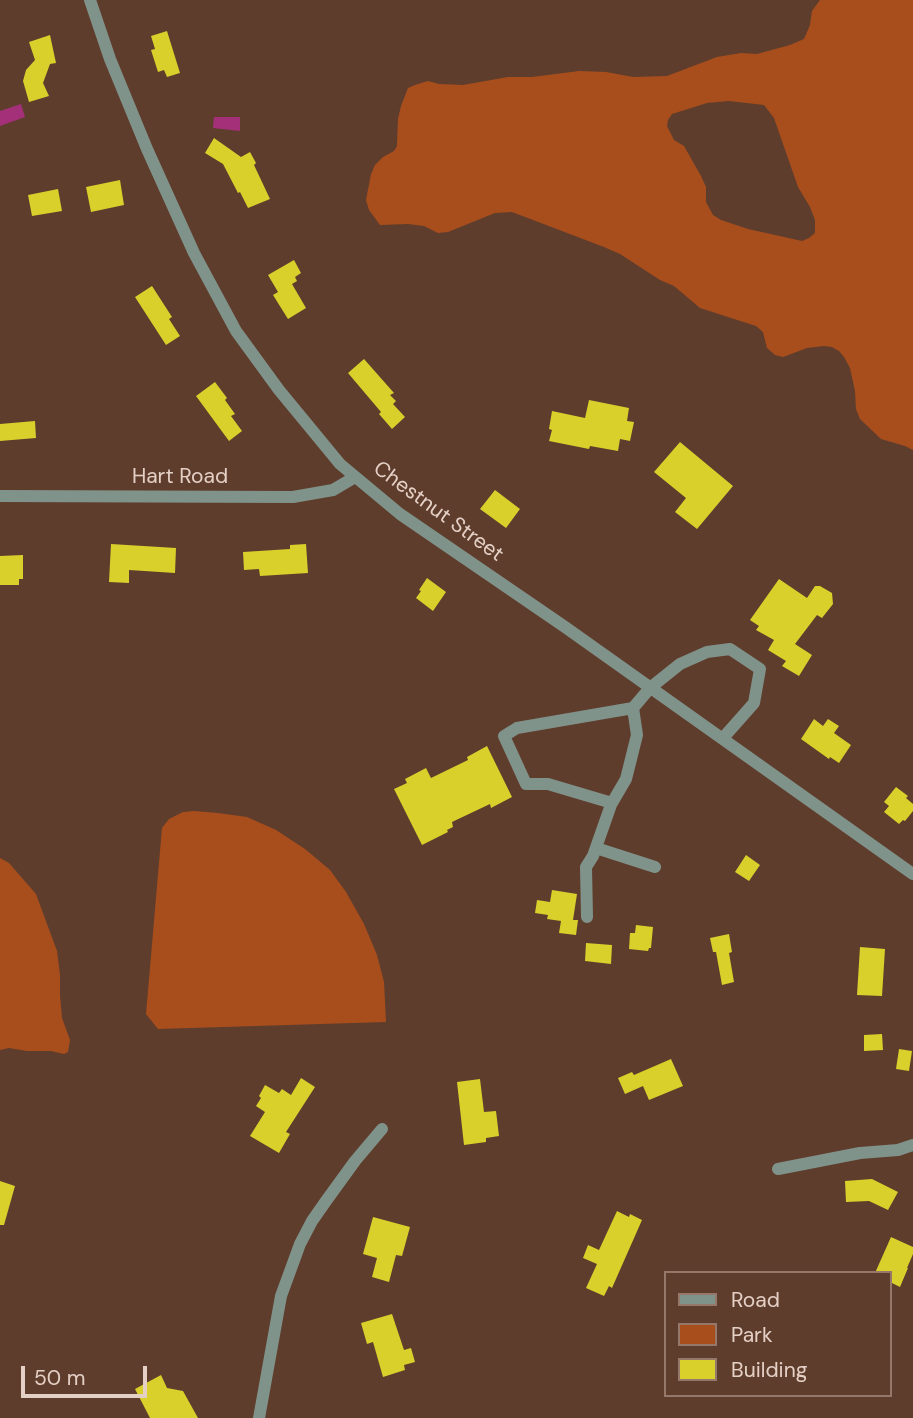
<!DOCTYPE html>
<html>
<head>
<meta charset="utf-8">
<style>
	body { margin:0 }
	#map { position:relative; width:913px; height:1418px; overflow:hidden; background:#5f3d2d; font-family:"DM Sans",sans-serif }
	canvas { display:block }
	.legend { position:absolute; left:664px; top:1271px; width:228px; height:126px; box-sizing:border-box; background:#5f3d2d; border:2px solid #95786a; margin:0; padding:9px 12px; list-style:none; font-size:21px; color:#e5d0c6 }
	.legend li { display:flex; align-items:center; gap:14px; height:35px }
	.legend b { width:35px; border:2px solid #95786a }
	.scale { position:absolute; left:21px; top:1366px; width:126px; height:32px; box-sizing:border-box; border:4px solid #e5d0c6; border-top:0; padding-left:9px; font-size:21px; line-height:24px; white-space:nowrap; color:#e5d0c6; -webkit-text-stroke:5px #5f3d2d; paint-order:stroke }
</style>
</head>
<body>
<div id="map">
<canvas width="913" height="1418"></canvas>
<ul class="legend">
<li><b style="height:9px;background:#80938a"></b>Road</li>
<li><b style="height:19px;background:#a84e1c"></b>Park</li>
<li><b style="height:19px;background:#d9d02b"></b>Building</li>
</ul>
<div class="scale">50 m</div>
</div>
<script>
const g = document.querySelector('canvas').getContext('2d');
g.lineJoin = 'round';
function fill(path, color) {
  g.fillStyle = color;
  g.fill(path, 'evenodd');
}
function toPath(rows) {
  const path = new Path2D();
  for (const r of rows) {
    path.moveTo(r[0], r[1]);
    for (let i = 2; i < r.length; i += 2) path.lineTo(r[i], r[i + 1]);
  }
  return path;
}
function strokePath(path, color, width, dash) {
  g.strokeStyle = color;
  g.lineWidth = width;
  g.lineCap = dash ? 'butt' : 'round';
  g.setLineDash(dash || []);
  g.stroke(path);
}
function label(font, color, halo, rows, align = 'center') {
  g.font = font + ' "DM Sans",sans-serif';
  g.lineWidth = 7;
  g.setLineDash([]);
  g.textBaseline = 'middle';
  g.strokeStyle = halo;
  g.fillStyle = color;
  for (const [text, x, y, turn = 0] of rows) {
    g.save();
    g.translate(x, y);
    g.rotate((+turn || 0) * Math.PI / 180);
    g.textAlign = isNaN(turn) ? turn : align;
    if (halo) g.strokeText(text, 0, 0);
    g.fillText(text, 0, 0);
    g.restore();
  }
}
const green = toPath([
	[820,0,913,0,913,450,905,446,881,439,860,419,856,409,855,391,850,368,844,357,839,351,832,347,824,346,807,348,783,357,775,355,767,348,763,332,756,326,700,308,674,286,660,280,620,254,604,247,512,212,495,213,448,232,438,233,424,226,408,224,380,225,369,210,366,200,371,174,375,165,383,157,394,151,397,146,398,119,401,106,408,88,415,85,428,81,439,84,463,85,508,77,532,77,579,71,606,72,633,77,667,76,717,57,741,53,757,54,790,45,804,39,810,25,812,11],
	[729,101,764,105,774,118,798,187,810,207,815,220,815,233,809,238,802,241,748,229,721,220,713,215,706,202,706,187,701,176,684,146,674,140,667,126,668,120,672,114,707,103],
	[194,811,218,813,247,817,276,830,305,849,330,870,346,892,364,924,377,955,384,982,386,1022,158,1029,146,1014,162,828,169,819,183,812],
	[0,858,9,863,36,894,57,951,60,975,60,995,62,1018,70,1040,68,1052,64,1054,51,1051,27,1051,9,1048,0,1050]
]);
const water = toPath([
	[21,104,25,117,0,126,0,111],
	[214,117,240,117,240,131,213,128]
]);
const building = toPath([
	[167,31,180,73,167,77,164,70,158,72,151,50,155,49,151,36],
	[50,35,56,63,50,64,43,83,49,96,29,102,23,81,26,70,35,60,29,42],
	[214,138,241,157,250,152,256,163,254,165,270,199,248,208,240,192,238,193,223,164,205,153],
	[120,180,124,205,91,212,86,187],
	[58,189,62,211,32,216,28,195],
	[294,260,301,273,295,277,297,281,292,284,306,308,288,319,273,295,278,292,268,275],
	[152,286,172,317,169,319,180,336,166,345,135,297],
	[364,359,394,393,390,395,396,401,393,404,405,417,392,429,379,414,381,412,348,373],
	[215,382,227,398,225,400,235,414,231,416,242,431,229,441,196,396],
	[589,400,629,408,627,421,634,422,630,441,620,439,618,451,590,446,589,449,549,441,552,430,549,429,552,411,585,418],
	[35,421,36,438,0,441,0,424],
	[680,442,733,486,697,529,675,512,686,498,654,472],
	[495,490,520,509,506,528,480,509],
	[111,544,176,548,175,573,129,570,129,583,109,582],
	[306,544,308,573,260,576,259,569,244,570,243,552,290,549,290,545],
	[23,555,23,579,19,579,19,585,0,585,0,556],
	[427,578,446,592,433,611,416,598,421,591,419,590],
	[779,579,807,598,815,586,820,586,832,593,833,604,822,618,817,615,795,644,812,655,799,676,782,666,786,661,768,650,774,640,756,630,759,626,750,620],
	[814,719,823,726,828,719,839,726,834,733,851,745,839,763,830,757,829,759,801,739],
	[487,746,512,797,491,808,490,804,452,822,453,827,447,830,448,832,422,845,394,789,407,783,405,779,426,768,431,778,468,760,467,757],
	[896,787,908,796,906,798,913,804,913,811,905,821,903,820,899,824,884,812,889,806,884,802],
	[746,855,760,865,749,881,735,872],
	[552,890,577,894,573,920,578,920,576,935,559,933,561,921,547,919,548,915,535,913,537,900,550,902],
	[636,925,653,927,651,948,649,948,648,951,629,949,630,933,635,933],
	[729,934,732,952,729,953,734,982,722,985,716,952,713,952,710,938],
	[586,943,612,945,611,964,585,961],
	[860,947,885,949,882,996,857,995],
	[882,1034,883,1050,864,1051,864,1035],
	[899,1049,912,1051,909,1071,896,1069],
	[671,1059,683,1086,649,1100,643,1086,625,1094,618,1078,632,1072,634,1075],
	[301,1078,315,1087,286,1132,290,1134,279,1153,250,1136,265,1112,256,1106,261,1098,259,1096,265,1085,279,1093,282,1089,291,1095],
	[480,1079,484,1112,496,1111,499,1136,486,1138,486,1142,464,1145,457,1082],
	[872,1179,898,1192,888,1210,869,1201,846,1202,845,1181],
	[0,1181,15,1186,4,1225,0,1225],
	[617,1211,629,1217,630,1214,642,1220,612,1288,609,1286,604,1296,586,1288,597,1264,583,1258,588,1245,599,1250],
	[373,1217,410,1227,402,1256,396,1255,389,1282,372,1277,377,1258,363,1254],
	[891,1237,913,1247,913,1254,907,1268,908,1268,900,1287,890,1282,890,1273,875,1273],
	[392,1314,404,1350,411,1348,415,1362,404,1365,405,1370,383,1377,373,1342,367,1344,361,1323],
	[161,1375,167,1388,183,1391,198,1418,150,1418,135,1389]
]);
const minor = toPath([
	[90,0,110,59,147,149,194,253,236,331,279,390,340,464,400,514,565,627,913,874],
	[0,496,293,497,333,490,355,477],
	[633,708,637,735,626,779,612,803,548,784,526,784,504,736,517,728,633,708,650,688,680,664,707,652,730,649,760,669,754,703,723,738],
	[596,848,655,867],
	[587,917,586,867,593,856,612,802],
	[778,1169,860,1153,898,1150,913,1145],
	[259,1418,281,1296,300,1244,312,1221,326,1201,355,1161,382,1129]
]);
const streetNames = [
	["Hart Road",180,477],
	["Chestnut Street",438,512,36]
];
fill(green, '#a84e1c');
fill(water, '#a43079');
fill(building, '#d9d02b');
strokePath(minor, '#80938a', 12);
label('21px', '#e5d0c6', '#5f3d2d', streetNames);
</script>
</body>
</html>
